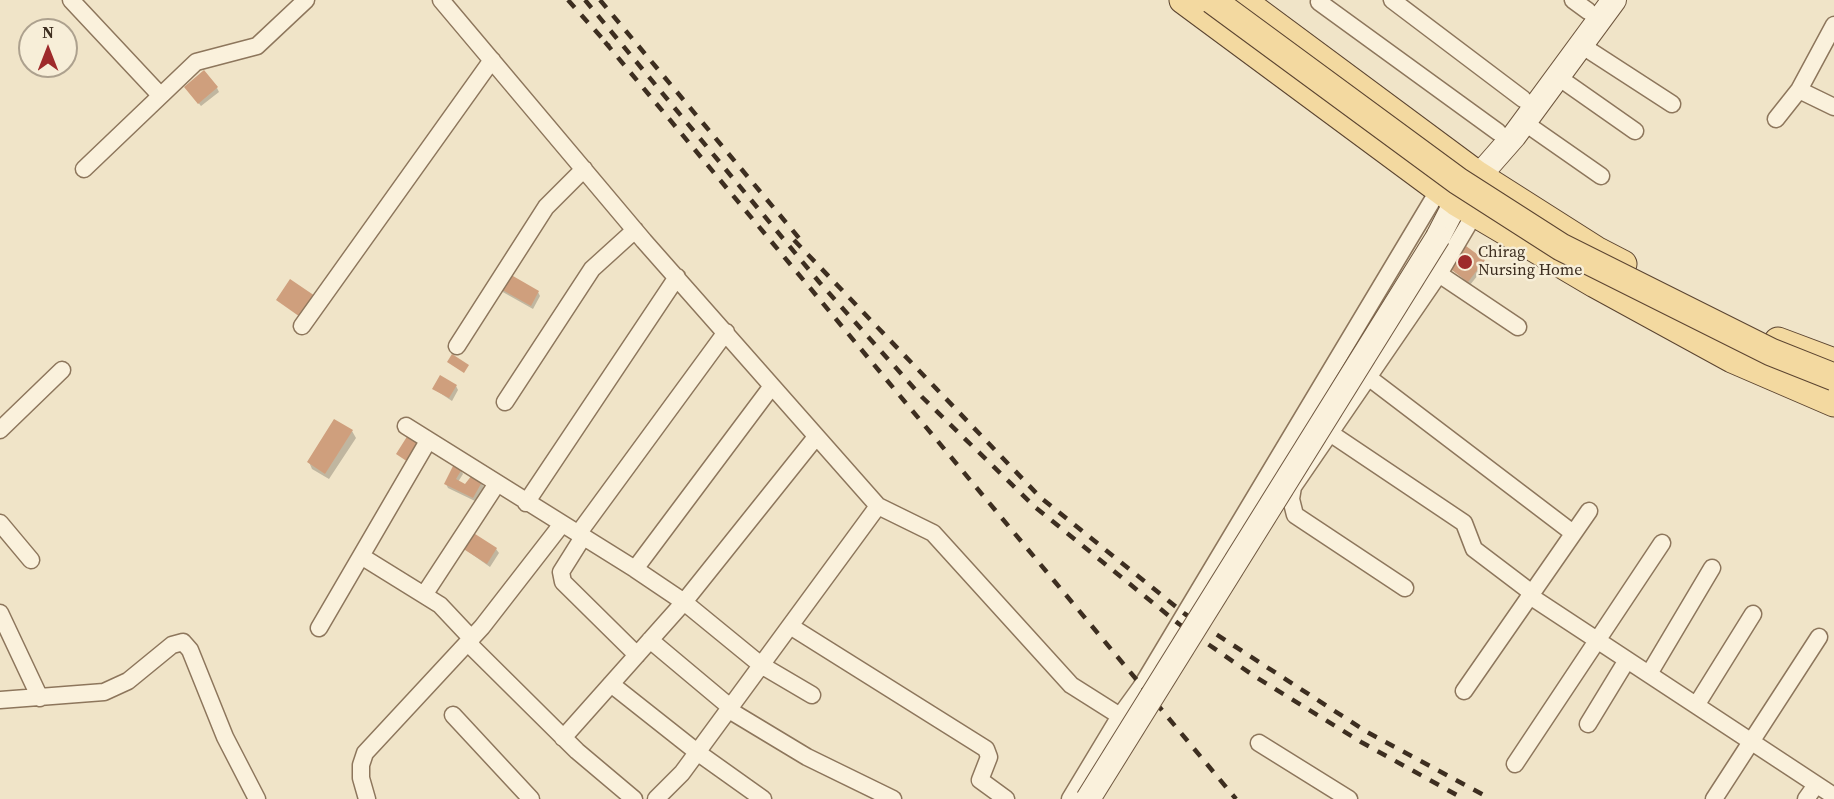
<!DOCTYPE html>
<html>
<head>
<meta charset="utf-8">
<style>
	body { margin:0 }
	#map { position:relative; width:1834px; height:799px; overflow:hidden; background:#f0e4c8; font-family:"Source Serif 4",serif }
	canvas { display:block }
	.north { position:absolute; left:18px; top:18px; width:60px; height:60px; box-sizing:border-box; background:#f7eed8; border:2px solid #ada18e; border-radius:50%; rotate:0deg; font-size:16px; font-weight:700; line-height:24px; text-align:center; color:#3d2e20 }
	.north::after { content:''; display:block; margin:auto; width:21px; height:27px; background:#9e2a2b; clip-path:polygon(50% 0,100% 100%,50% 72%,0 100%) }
</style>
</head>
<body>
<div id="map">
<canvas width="1834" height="799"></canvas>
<div class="north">N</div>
</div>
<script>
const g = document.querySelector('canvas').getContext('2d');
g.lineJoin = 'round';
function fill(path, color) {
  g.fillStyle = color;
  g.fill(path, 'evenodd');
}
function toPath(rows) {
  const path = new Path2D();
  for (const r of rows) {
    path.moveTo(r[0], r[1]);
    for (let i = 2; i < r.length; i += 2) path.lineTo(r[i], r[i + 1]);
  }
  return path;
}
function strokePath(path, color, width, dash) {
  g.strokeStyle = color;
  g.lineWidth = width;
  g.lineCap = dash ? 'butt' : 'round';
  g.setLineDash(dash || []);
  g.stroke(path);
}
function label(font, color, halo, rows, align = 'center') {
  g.font = font + ' "Source Serif 4",serif';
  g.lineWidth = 5;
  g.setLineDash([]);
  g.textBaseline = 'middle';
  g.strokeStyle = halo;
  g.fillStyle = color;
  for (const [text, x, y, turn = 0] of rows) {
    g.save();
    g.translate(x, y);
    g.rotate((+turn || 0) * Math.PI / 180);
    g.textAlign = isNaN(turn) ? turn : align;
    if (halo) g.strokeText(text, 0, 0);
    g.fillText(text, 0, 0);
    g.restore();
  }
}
const shadow = toPath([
	[217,88,219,92,201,106,188,91],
	[1484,261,1486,265,1470,285,1451,268],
	[499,287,538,292,540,296,533,309,501,291],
	[456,386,458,390,452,401,434,389],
	[352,431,356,438,329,479,312,469,309,462],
	[461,470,463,474,458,482,465,486,481,483,484,487,475,501,448,488,446,484],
	[463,548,496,549,499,553,490,567]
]);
const building = toPath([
	[204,70,218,87,198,104,184,87],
	[1466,246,1485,260,1468,282,1449,268],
	[506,272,539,291,531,306,497,287],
	[290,279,318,298,303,319,276,300],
	[452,354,469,365,464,373,447,362],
	[440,375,457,385,449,398,432,389],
	[334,419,353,430,325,474,307,462],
	[408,435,421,442,408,462,396,454],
	[454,464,462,469,456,479,465,484,472,475,482,482,473,498,444,484],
	[472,532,497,548,487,564,462,548]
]);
const minor = toPath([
	[71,0,160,95],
	[441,0,644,241,878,506,933,533,1071,685,1120,716],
	[1392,0,1523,99],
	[1573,0,1588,11],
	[1319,2,1498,132],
	[1581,45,1672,104],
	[1558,77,1635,131],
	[1799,90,1834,107],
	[1776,119,1799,90,1834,25],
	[1525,123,1601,176],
	[84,169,196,62,257,46,306,0],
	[1439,274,1518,327],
	[302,326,492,60],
	[457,346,546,207,584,169],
	[1368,377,1573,533],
	[505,402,592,269,635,230],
	[406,426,635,569,684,602,761,665,812,695],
	[0,430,62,370],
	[1330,433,1464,523,1474,549,1532,593],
	[526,503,677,277],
	[0,523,31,560],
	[578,534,726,332],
	[583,537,561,572,563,582,637,655],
	[361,556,440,605,472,639],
	[635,569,772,386],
	[1405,588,1295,515,1291,499,1293,487,1439,274,1475,213],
	[424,595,496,485],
	[1530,596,1834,796],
	[0,613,40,698],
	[790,626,986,749,989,757,980,780,1006,799],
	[319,628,428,441],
	[650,640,730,707],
	[468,643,577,751,634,799],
	[1649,674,1712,568],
	[611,684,697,752,763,799],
	[1464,691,1589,511],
	[0,700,104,692,128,681,172,645,183,642,190,650,225,737,257,799],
	[1697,704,1753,614],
	[729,710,807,757,893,799],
	[453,715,531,799],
	[1588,724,1627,660],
	[563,738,684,602,816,437],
	[1259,743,1349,799],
	[1515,764,1662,543],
	[367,799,361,778,361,765,365,753,482,627,562,524],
	[656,799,682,773,878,506],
	[1070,799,1120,716,1141,687,1438,191],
	[1714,799,1819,637],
	[1806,799,1816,785]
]);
const secondary = toPath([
	[1438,237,1456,202,1514,136,1614,0]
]);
const primary = toPath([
	[1183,0,1456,202,1595,284,1732,359,1834,403],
	[1242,0,1478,175,1596,250,1623,264],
	[1778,341,1834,362]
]);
const rail = toPath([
	[568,0,609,46],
	[585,0,820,283,922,397,1035,507,1179,624,1254,676,1361,742,1464,799],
	[600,0,804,244],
	[605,42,1236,799],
	[794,240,1040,497,1185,614,1367,732,1491,799]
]);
const secondaryBridge = toPath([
	[1088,799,1438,237]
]);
const primaryBridge = toPath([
	[1212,0,1458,181,1561,247,1771,352,1834,377]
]);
const markers = [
	[1465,262,8,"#9e2a2b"]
];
const poiNames = [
	["Chirag",1478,253],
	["Nursing Home",1478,271]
];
fill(shadow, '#0003');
fill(building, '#cf9f7d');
strokePath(minor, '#8d765c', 19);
strokePath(secondary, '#6f573f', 26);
strokePath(primary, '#5b4430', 29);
strokePath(minor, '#faf1dc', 16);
strokePath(secondary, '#faf1dc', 24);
strokePath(primary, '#f3d9a0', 27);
strokePath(rail, '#3d2e20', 4.5, [10, 10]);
strokePath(secondaryBridge, '#6f573f', 26, []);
strokePath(primaryBridge, '#5b4430', 29, []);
strokePath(secondaryBridge, '#faf1dc', 24);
strokePath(primaryBridge, '#f3d9a0', 27);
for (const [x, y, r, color] of markers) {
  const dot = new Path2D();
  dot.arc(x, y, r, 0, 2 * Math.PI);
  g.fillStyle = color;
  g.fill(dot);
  strokePath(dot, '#f7eed8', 2);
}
label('16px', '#3d2e20', '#f7eed8', poiNames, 'left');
</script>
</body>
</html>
